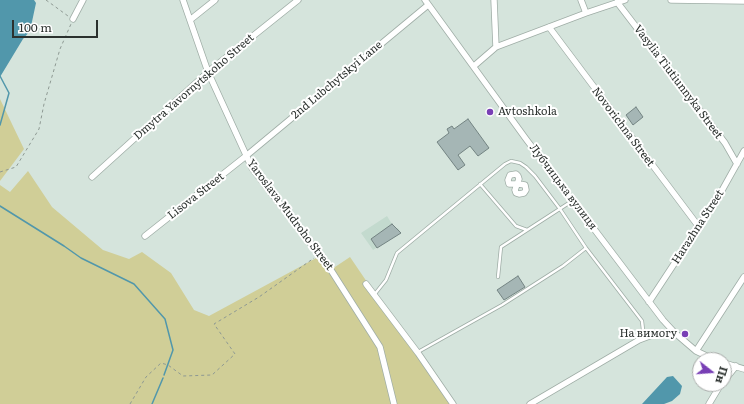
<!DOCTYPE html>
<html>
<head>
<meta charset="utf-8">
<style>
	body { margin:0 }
	#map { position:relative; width:744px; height:404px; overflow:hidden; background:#d5e4dc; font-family:Literata,serif }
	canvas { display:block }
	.north { position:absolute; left:692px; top:352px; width:40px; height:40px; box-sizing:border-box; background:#fff; border:1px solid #aaadab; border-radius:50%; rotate:107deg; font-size:11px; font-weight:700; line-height:16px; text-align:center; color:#2b312e }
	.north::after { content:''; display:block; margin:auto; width:14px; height:18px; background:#783fb5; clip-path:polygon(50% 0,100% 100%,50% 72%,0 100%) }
	.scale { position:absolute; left:12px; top:20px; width:86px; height:18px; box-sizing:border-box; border:2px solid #2b312e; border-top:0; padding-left:5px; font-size:12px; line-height:14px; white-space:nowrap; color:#2b312e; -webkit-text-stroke:3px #fff; paint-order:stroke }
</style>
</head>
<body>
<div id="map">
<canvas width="744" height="404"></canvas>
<div class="north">Пн</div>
<div class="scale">100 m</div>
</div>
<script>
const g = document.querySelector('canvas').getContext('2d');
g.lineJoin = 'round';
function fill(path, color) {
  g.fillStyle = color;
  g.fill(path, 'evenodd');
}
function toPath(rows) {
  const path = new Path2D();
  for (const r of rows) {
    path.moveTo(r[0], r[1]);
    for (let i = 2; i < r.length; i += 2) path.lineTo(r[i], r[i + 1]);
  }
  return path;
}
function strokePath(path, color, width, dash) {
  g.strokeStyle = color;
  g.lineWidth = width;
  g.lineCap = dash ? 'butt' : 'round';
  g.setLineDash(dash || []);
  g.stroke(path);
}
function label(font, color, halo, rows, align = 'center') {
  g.font = font + ' Literata,serif';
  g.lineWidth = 4;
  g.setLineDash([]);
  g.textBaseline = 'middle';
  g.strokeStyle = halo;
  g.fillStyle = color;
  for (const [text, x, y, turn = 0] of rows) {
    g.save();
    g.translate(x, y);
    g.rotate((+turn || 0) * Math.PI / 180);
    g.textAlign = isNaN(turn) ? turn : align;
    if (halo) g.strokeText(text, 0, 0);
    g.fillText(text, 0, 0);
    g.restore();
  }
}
const built = toPath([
	[387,216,395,229,398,228,401,233,373,250,361,233]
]);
const green = toPath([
	[0,99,24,149,0,181],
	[28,171,52,207,103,250,129,259,142,252,171,273,194,310,209,316,318,257,326,269,335,267,350,257,450,404,0,404,0,185,10,192]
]);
const water = toPath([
	[0,0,34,0,36,3,30,31,23,39,0,77],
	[673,376,682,386,680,394,672,401,664,404,642,404,667,377]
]);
const stream = toPath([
	[0,76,9,93,0,125],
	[0,206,64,246,81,258,134,284,165,319,173,350,164,375],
	[152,404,163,378]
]);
const building = toPath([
	[636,107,643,117,633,125,626,115,636,107],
	[468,119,489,148,478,156,470,146,458,155,465,165,458,170,437,142,449,133,447,129,452,126,454,129,468,119],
	[392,224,401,233,377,248,371,239,392,224],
	[518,276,525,287,504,300,497,290,518,276]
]);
const path = toPath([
	[46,0,68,16],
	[0,172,16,167,39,129,44,104,60,49,71,24],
	[130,404,146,377,161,363,168,365,183,376,212,375,235,354,214,324,259,297,314,258]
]);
const service = toPath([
	[480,184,516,226,527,230],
	[498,277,501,247,572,201],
	[374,295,386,280,397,253,505,164,511,161,520,163,526,167,535,176,560,209,586,248,642,321,643,330,639,339],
	[418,352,502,305,563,266,586,248]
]);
const minor = toPath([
	[183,0,208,72,252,168,329,267,380,347,394,404],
	[425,0,526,139,663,320,675,333,696,351,715,360],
	[494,0,496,47],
	[581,0,586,13],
	[671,0,744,1],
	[617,2,725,143,737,164],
	[73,19,83,0],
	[190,20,215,0],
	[549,27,699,227],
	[474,66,496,47,586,13,625,0],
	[92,177,208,72,298,0],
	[517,184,509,184,508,180,510,175,516,174,518,176,519,179,515,190,516,193,519,194,524,193,526,190,525,185,518,184],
	[145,236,246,156,428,5],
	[366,284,418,353,453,404],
	[649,302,720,194,744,151],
	[696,351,744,277],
	[724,363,744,369],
	[724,381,736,366],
	[530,404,639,340,655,334,675,333],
	[709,404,721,384]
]);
const markers = [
	[490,112,4,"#783fb5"],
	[685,334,4,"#783fb5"]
];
const streetNames = [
	["2nd Lubchytskyi Lane",337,80,-40],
	["Vasylia Tiutiunnyka Street",678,82,53],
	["Dmytra Yavornytskoho Street",194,87,-41],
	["Novorichna Street",623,127,53],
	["Лубчицька вулиця",563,187,53],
	["Lisova Street",196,196,-38],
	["Yaroslava Mudroho Street",290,215,53],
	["Harazhna Street",698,227,-57]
];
const poiNames = [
	["Avtoshkola",498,112],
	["На вимогу",677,334,"right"]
];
fill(built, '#c3dace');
fill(green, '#d0ce97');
fill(water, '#5197ab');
strokePath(stream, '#5197ab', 1.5);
fill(building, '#a5b6b5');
strokePath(building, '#738382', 1);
strokePath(service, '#9fada6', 4);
strokePath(minor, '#9fada6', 7);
strokePath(path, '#8e9993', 1, [3, 3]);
strokePath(service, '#fff', 2.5);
strokePath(minor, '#fff', 5.5);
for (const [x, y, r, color] of markers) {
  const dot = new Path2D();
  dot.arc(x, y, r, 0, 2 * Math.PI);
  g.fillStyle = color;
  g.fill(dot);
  strokePath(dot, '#fff', 1.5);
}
label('11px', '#2b312e', '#fff', streetNames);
label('11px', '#2b312e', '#fff', poiNames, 'left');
</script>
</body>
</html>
